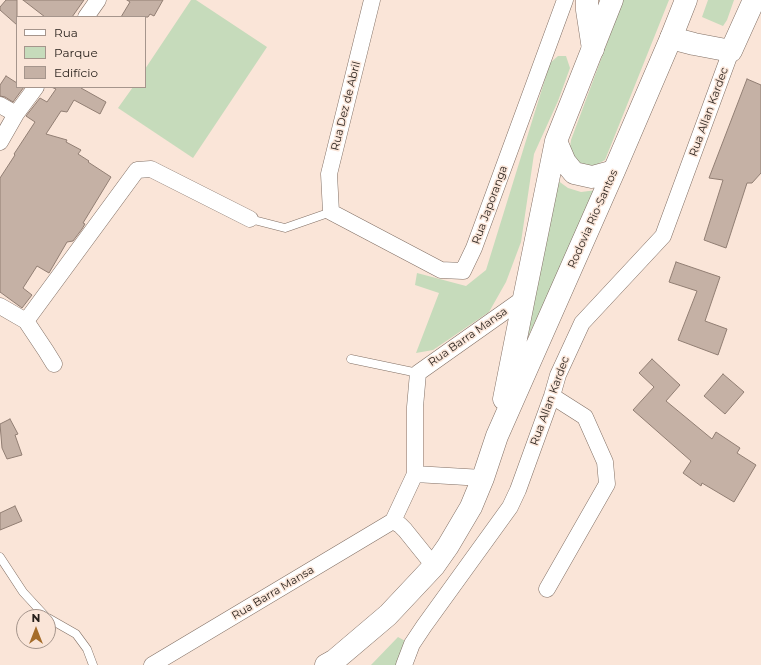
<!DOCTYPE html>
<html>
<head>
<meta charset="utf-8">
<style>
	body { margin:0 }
	#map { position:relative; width:761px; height:665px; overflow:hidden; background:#fae5d8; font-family:Montserrat,sans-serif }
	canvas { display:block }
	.legend { position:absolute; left:16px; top:16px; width:130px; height:72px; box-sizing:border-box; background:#fae5d8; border:1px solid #a5958c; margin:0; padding:5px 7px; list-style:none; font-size:12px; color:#251e19 }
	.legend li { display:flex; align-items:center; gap:8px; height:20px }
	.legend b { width:20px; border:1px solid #a5958c }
	.north { position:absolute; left:16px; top:609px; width:40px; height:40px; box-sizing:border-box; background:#fae5d8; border:1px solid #a5958c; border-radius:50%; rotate:0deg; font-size:11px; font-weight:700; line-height:16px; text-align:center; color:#251e19 }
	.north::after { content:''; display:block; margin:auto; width:14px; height:18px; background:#a56c2a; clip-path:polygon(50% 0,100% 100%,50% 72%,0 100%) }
</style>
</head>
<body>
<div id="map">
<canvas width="761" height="665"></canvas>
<ul class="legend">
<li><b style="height:5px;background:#fff"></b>Rua</li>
<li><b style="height:11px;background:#c6dbbb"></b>Parque</li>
<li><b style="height:11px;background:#c5b1a5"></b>Edifício</li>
</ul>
<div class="north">N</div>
</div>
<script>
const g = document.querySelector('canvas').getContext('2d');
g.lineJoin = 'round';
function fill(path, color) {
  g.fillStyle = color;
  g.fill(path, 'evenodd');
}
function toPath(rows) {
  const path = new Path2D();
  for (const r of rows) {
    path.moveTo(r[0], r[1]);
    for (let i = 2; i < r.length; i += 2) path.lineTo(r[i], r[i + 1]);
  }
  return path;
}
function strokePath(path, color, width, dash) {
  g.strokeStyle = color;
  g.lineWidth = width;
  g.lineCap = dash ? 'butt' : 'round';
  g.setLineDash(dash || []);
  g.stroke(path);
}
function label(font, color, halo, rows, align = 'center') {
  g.font = font + ' Montserrat,sans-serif';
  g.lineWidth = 3;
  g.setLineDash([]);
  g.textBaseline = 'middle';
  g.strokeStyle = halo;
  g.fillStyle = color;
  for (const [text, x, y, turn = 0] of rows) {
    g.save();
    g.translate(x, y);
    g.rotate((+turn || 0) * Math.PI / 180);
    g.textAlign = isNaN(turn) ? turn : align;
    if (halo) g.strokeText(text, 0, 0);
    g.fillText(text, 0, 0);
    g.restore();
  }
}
const green = toPath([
	[191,0,196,0,267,47,193,158,118,108,133,87,145,87,145,69],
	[623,0,669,0,605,160,594,166,575,163,569,155,571,140],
	[708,0,734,0,727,20,723,26,702,17],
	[558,56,566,56,570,68,558,101,534,154,521,242,506,282,489,312,433,350,416,353,439,293,415,285,417,273,466,286,486,270,550,63],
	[557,180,568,188,581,192,597,190,526,341],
	[398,637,409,643,402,665,371,665]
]);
const building = toPath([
	[6,0,17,0,17,25,0,10,0,7,6,0],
	[23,0,84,0,72,17,45,17,23,0],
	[127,0,163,0,154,16,150,14,148,17,121,17,130,2,127,0],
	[6,76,17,83,17,87,24,87,13,102,5,97,0,96,0,85,6,76],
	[747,79,761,85,761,173,752,183,747,183,726,248,704,240,723,180,709,178,747,79],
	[51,87,82,87,81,88,106,102,100,114,74,100,67,112,61,111,46,134,67,140,66,142,81,150,78,154,89,161,88,162,111,177,83,223,85,224,82,229,73,241,67,242,49,273,37,266,23,288,32,295,22,308,0,292,0,178,15,155,14,154,35,122,26,116,40,98,47,102,56,89,51,87],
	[676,262,720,277,705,321,727,329,718,355,678,340,697,291,669,282,676,262],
	[652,359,680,385,666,401,712,439,716,432,740,448,737,453,756,465,734,502,702,483,701,486,683,473,691,461,633,410,654,387,639,373,652,359],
	[723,374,744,392,725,414,704,396,723,374],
	[10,419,18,434,15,435,22,455,7,459,2,448,0,424,10,419],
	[15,506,22,521,0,530,0,513,15,506]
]);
const lane = toPath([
	[250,219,285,228,331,212],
	[351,359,418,373],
	[0,557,23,592,46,617],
	[48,618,76,634,87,649,93,665]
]);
const street = toPath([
	[372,0,329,174,331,212,441,270,463,271,474,248,565,0],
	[86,17,98,0],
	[0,105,16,114],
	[0,142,16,114,36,87],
	[0,306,26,321,46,351,54,364],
	[26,321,137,170,151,169,250,219],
	[415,474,483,478],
	[393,521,400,525,405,530,434,566],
	[547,589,607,484,605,462,585,417,552,396],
	[152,665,393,521,415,474,415,407,418,373,524,298],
	[404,665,412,644,424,626,510,507,518,490,552,396,558,375,582,323,663,236,731,51]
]);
const secondary = toPath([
	[587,0,587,10,593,49],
	[671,38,694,44,731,51,754,0]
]);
const highway = toPath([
	[556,141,565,162,574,173,592,177,614,171],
	[504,399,524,298,556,141,612,0],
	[326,665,335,660,388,615,434,566,448,546,471,507,483,478,497,436,614,171,671,38,686,0]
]);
const streetNames = [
	["Rua Dez de Abril",346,106,-76],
	["Rua Allan Kardec",709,112,-70],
	["Rua Japoranga",490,205,-70],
	["Rodovia Rio-Santos",593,219,-66],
	["Rua Barra Mansa",468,337,-35],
	["Rua Allan Kardec",550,401,-70],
	["Rua Barra Mansa",273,593,-31]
];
fill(green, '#c6dbbb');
fill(building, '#c5b1a5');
strokePath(building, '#917e73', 1);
strokePath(lane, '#816f64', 9);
strokePath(street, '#816f64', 17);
strokePath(secondary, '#816f64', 23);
strokePath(highway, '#816f64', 23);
strokePath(lane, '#fff', 8);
strokePath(street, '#fff', 16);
strokePath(secondary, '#fff', 22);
strokePath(highway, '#fff', 22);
label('11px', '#251e19', '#fae5d8', streetNames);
</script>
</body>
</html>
